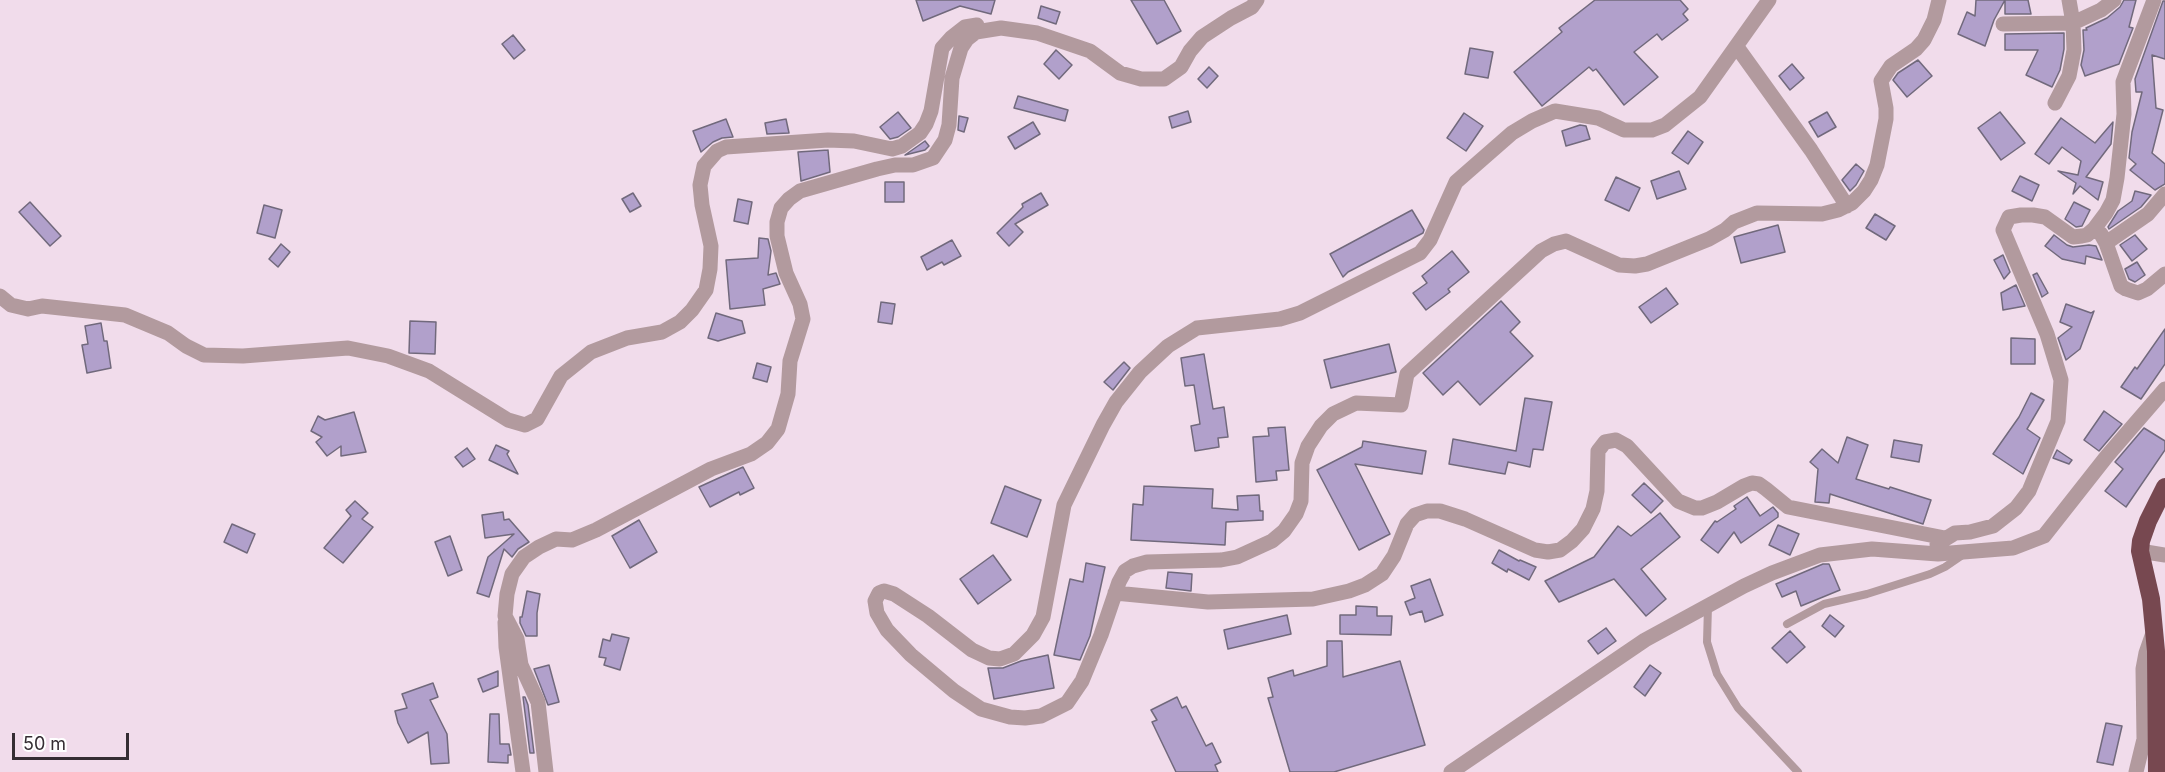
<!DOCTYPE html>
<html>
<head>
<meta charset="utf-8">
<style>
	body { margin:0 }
	#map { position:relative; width:2165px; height:772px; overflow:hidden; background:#f1dceb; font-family:Inter,sans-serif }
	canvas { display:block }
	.scale { position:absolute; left:12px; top:733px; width:117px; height:27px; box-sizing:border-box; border:3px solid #352d33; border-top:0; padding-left:8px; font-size:18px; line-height:21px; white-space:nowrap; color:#352d33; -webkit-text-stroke:4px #fff; paint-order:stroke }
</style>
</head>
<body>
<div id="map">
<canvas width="2165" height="772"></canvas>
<div class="scale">50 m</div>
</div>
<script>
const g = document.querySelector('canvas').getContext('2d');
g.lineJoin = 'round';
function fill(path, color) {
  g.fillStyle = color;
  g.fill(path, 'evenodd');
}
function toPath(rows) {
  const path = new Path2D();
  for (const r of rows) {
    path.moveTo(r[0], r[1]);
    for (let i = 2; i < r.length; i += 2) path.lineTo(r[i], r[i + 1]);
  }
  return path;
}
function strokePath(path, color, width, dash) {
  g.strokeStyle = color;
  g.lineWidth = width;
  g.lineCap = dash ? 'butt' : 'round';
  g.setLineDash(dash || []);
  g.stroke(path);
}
const building = toPath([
	[916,0,995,0,991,14,960,6,923,21,916,0],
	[1131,0,1164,0,1181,31,1157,44,1131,0],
	[1595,0,1680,0,1688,9,1683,14,1688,20,1662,40,1657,34,1634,52,1658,77,1624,105,1596,69,1593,71,1589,67,1542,106,1514,72,1562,32,1559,28,1595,0],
	[1976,0,2005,0,1994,20,1985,46,1958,34,1967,12,1975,16,1976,0],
	[2005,0,2028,0,2031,14,2005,14,2005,0],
	[2124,0,2136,0,2129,27,2133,28,2119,64,2085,76,2081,65,2084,50,2083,30,2087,30,2086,28,2107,18,2120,7,2124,0],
	[2163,1,2165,1,2165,59,2152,55,2156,108,2163,110,2152,153,2165,164,2165,184,2155,190,2130,170,2136,164,2129,158,2132,132,2142,92,2136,92,2135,79,2163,1],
	[1041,6,1060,12,1056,24,1038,18,1041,6],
	[2064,33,2064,49,2060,70,2052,87,2026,75,2038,50,2005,50,2005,34,2064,33],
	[513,35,525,50,514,59,502,44,513,35],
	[1470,48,1493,52,1488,78,1465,74,1470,48],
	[1056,50,1072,65,1059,79,1044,64,1056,50],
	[1918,60,1932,76,1907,97,1893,80,1898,73,1918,60],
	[1792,64,1804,78,1790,90,1779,76,1792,64],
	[1209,67,1218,76,1207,88,1198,79,1209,67],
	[1018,96,1068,110,1065,121,1014,108,1018,96],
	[1188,111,1191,122,1172,128,1169,117,1188,111],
	[898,112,911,128,898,137,890,139,880,127,898,112],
	[1827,112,1836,127,1818,137,1809,122,1827,112],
	[2000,112,2025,143,2001,160,1978,128,2000,112],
	[1464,113,1483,126,1466,151,1447,138,1464,113],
	[959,116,968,118,964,132,958,130,959,116],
	[2061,118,2095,143,2113,122,2111,144,2086,177,2103,182,2098,200,2080,186,2073,194,2076,183,2058,171,2078,175,2081,161,2062,147,2049,164,2035,154,2061,118],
	[726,119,733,137,722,138,713,142,701,152,693,131,726,119],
	[786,119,789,133,767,134,765,123,786,119],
	[1033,122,1040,134,1015,149,1008,137,1033,122],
	[1580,125,1586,126,1590,139,1566,146,1562,131,1580,125],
	[1688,131,1703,142,1688,164,1672,153,1688,131],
	[925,141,929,146,925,150,905,155,925,141],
	[828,150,830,172,801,181,798,152,828,150],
	[1856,164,1864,171,1856,185,1850,191,1842,180,1856,164],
	[1679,171,1686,189,1657,199,1651,181,1679,171],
	[2020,176,2039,185,2032,201,2012,191,2020,176],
	[1616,177,1640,188,1629,211,1605,200,1616,177],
	[885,182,904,182,904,202,885,202,885,182],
	[2135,191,2151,195,2141,207,2109,229,2108,227,2118,211,2132,201,2135,191],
	[633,193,641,206,630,212,622,199,633,193],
	[1041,193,1048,205,1015,224,1023,232,1009,246,997,233,1023,207,1022,204,1041,193],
	[738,199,752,202,748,224,734,221,738,199],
	[30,202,61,236,50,246,19,212,30,202],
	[2074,202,2090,210,2082,226,2076,227,2065,219,2074,202],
	[264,205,282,210,275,238,257,233,264,205],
	[1412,210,1424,230,1423,233,1348,272,1343,277,1330,254,1412,210],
	[1875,214,1895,226,1886,240,1866,228,1875,214],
	[1778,225,1785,252,1741,263,1734,237,1778,225],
	[2054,235,2067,245,2073,247,2089,245,2096,246,2102,260,2086,256,2085,264,2062,259,2045,246,2054,235],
	[2135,235,2147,249,2132,261,2120,245,2135,235],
	[759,238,768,239,771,251,768,275,776,273,780,284,763,289,765,305,730,309,726,260,758,258,759,238],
	[952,240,961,256,944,265,942,262,927,270,921,257,952,240],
	[281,244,290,252,278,267,269,259,281,244],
	[1452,251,1469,272,1448,289,1450,292,1426,310,1413,293,1427,283,1422,276,1452,251],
	[2003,255,2010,272,2004,279,1994,260,2003,255],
	[2137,262,2145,275,2135,282,2129,279,2125,269,2137,262],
	[2037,273,2048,293,2042,297,2033,275,2037,273],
	[2016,285,2025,306,2003,310,2001,293,2016,285],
	[1666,288,1678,304,1651,323,1639,307,1666,288],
	[1501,301,1520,322,1510,332,1533,356,1480,405,1458,381,1443,395,1423,373,1501,301],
	[881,302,895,304,892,324,878,322,881,302],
	[2066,304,2091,313,2094,311,2080,349,2066,360,2058,338,2072,327,2060,322,2066,304],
	[716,313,742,321,745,333,718,341,708,338,716,313],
	[410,321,436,322,435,354,409,353,410,321],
	[101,323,104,341,107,341,111,368,87,373,82,345,88,344,85,326,101,323],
	[2165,329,2165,364,2141,399,2121,387,2135,367,2137,369,2165,329],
	[2011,338,2035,339,2035,364,2011,364,2011,338],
	[1389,344,1396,372,1331,388,1324,360,1389,344],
	[1204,354,1213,409,1224,407,1228,437,1218,438,1219,447,1195,451,1191,426,1200,424,1194,385,1185,386,1181,358,1204,354],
	[1124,362,1130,368,1113,390,1104,382,1124,362],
	[757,363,771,367,767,382,753,378,757,363],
	[2031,393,2044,400,2027,429,2040,438,2023,474,1993,454,2019,417,2031,393],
	[1525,398,1552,402,1543,450,1533,449,1530,467,1508,462,1505,474,1449,464,1453,439,1516,451,1525,398],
	[2104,411,2122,424,2099,451,2084,440,2104,411],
	[354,412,366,452,341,456,341,446,327,456,316,442,322,437,311,431,318,416,325,420,354,412],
	[1285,427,1289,470,1276,471,1277,480,1256,482,1253,437,1269,436,1268,428,1285,427],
	[2144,428,2165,441,2165,450,2126,507,2105,491,2123,469,2115,462,2144,428],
	[1847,437,1868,445,1856,479,1889,489,1890,487,1931,500,1923,524,1830,494,1829,503,1815,502,1818,469,1810,462,1822,449,1838,463,1847,437],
	[1894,440,1922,445,1919,462,1891,457,1894,440],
	[1363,441,1426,451,1422,474,1355,464,1390,534,1359,550,1317,470,1362,447,1363,441],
	[496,445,509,451,507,454,518,474,489,460,496,445],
	[467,448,475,459,463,467,455,457,467,448],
	[2057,450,2072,460,2069,464,2053,458,2057,450],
	[743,467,754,488,740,495,739,492,710,507,699,487,743,467],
	[1644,483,1663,501,1651,513,1632,495,1644,483],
	[1005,486,1041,500,1027,537,991,523,1005,486],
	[1144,486,1213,489,1212,508,1238,510,1237,496,1259,495,1260,511,1263,511,1263,520,1226,522,1225,545,1131,540,1133,504,1143,505,1144,486],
	[1747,497,1760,516,1773,507,1778,513,1778,517,1741,543,1734,532,1718,553,1701,540,1715,521,1717,522,1736,509,1734,506,1747,497],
	[355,501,368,513,362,519,373,527,343,563,324,548,351,516,346,510,355,501],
	[503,512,504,520,509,519,529,542,518,549,512,557,504,549,489,597,477,593,488,557,514,534,485,538,482,515,503,512],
	[1660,513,1680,537,1641,569,1666,599,1646,616,1614,579,1559,602,1545,581,1594,557,1618,526,1631,536,1660,513],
	[639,520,657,552,630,568,612,536,639,520],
	[232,524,255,534,247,553,224,542,232,524],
	[1778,525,1799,534,1790,555,1769,545,1778,525],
	[450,536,462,570,448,576,435,542,450,536],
	[1499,550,1519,561,1520,560,1536,567,1529,580,1508,569,1507,572,1492,563,1499,550],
	[993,555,1011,580,978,604,960,579,993,555],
	[1086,563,1105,567,1090,636,1080,660,1054,655,1070,579,1083,582,1086,563],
	[1823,564,1829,564,1840,590,1801,606,1796,591,1782,597,1776,584,1823,564],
	[1168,572,1192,574,1191,591,1166,588,1168,572],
	[1430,579,1443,615,1425,622,1422,611,1410,615,1405,602,1415,598,1411,586,1430,579],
	[527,591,540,594,537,613,537,636,526,636,520,623,520,617,522,617,527,591],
	[1356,606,1377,607,1377,616,1392,616,1391,635,1340,634,1340,615,1356,615,1356,606],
	[1287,615,1291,634,1228,649,1224,630,1287,615],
	[1830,615,1844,626,1835,637,1822,626,1830,615],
	[1606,628,1616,641,1598,654,1588,641,1606,628],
	[1790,631,1805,647,1787,663,1772,648,1790,631],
	[612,634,629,638,620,670,604,665,606,658,599,657,603,639,610,641,612,634],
	[1327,641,1342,641,1343,677,1400,661,1425,745,1334,772,1290,772,1268,698,1273,697,1268,678,1293,670,1294,676,1327,666,1327,641],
	[1048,655,1054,688,994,699,988,668,1003,668,1021,661,1048,655],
	[549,665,559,702,548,705,534,669,549,665],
	[1650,665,1661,673,1645,696,1634,687,1650,665],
	[498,671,498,686,483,692,478,679,498,671],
	[433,683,438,697,430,700,447,734,449,763,431,764,428,732,408,743,398,723,395,711,407,708,402,694,433,683],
	[523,697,525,697,528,705,534,753,530,753,523,697],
	[1177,697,1182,708,1186,706,1206,746,1212,743,1221,762,1215,765,1218,772,1176,772,1152,722,1157,720,1151,710,1177,697],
	[490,714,499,714,500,744,509,744,511,755,508,755,508,763,488,762,490,714],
	[2106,723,2122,726,2113,765,2097,762,2106,723]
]);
const lane = toPath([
	[1708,606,1707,642,1717,674,1738,708,1798,772],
	[1787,624,1824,604,1867,594,1930,574,1945,567,1964,554]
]);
const street = toPath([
	[1769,0,1700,97,1665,125,1652,130,1624,130,1598,118,1555,111,1532,121,1512,133,1456,182,1430,240,1420,253,1300,313,1280,319,1197,328,1168,346,1140,372,1116,402,1103,425,1064,505,1043,617,1033,635,1014,654,1000,659,989,658,972,650,928,616,894,594,884,591,879,593,875,601,877,613,887,630,911,655,954,691,981,709,1010,717,1025,718,1041,716,1067,703,1082,681,1101,635,1119,582,1125,571,1133,566,1147,562,1221,560,1237,557,1272,541,1284,531,1296,514,1301,501,1302,463,1308,446,1321,426,1333,414,1356,403,1401,405,1407,374,1541,251,1554,244,1566,241,1619,265,1635,266,1647,264,1709,239,1725,230,1734,222,1757,213,1822,214,1838,210,1852,203,1864,191,1871,180,1877,165,1886,119,1886,108,1881,81,1891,66,1916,49,1924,40,1934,20,1939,0],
	[2003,24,2073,23,2101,10,2114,0],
	[1737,47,1811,150,1847,206],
	[2055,103,2069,76,2074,50,2073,23,2069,0],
	[2101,234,2106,243,2148,214,2165,194],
	[2106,243,2121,286,2126,289,2138,293,2147,289,2165,274],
	[0,296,11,305,28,309,42,306,125,315,168,333,186,346,204,355,243,356,348,348,388,356,429,371,508,420,525,425,537,419,561,376,591,352,627,338,662,332,680,322,692,310,706,290,710,269,711,246,702,205,700,185,704,166,717,151,726,147,828,140,854,141,892,149,902,146,920,133,926,124,931,111,942,48,951,38,965,27,977,25],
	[1937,544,1955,533,1970,532,1993,526,2016,508,2029,491,2058,421,2061,380,2047,334,2003,230,2009,217,2021,215,2033,215,2045,217,2073,237,2082,236,2087,235,2094,229,2106,213,2113,200,2117,178,2124,114,2123,82,2154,0],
	[2140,551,2165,555],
	[1115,593,1208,602,1313,599,1349,591,1365,585,1382,574,1394,556,1407,524,1415,515,1427,511,1440,511,1465,519,1535,550,1548,552,1560,550,1572,541,1583,529,1593,509,1597,491,1598,451,1605,442,1616,440,1627,446,1678,501,1695,508,1702,508,1717,502,1744,486,1752,483,1759,484,1766,489,1788,507,1945,538],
	[505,622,506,647,523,772],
	[546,772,538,702,521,665,517,639,505,616,507,594,512,574,524,557,539,547,556,539,572,540,596,530,711,469,751,454,767,443,778,429,788,394,790,361,803,319,800,304,786,273,777,236,777,222,781,208,789,199,800,191,877,169,895,165,913,165,933,158,945,140,949,125,952,78,961,48,967,39,976,32,1001,28,1037,33,1090,51,1120,73,1141,79,1164,79,1181,67,1190,51,1202,37,1231,18,1252,7,1257,0],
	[1451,772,1645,640,1744,586,1772,573,1820,555,1872,549,1938,554,2013,548,2044,536,2107,456,2165,389],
	[2136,772,2144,739,2143,669,2146,653,2153,633]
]);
const highway = toPath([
	[2157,772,2156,651,2151,599,2140,551,2141,541,2148,521,2165,487]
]);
fill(building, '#b1a0cb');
strokePath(building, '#71697c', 1.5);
strokePath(lane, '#b29a9e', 8);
strokePath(street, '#b29a9e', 15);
strokePath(highway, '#774850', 18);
</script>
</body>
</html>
